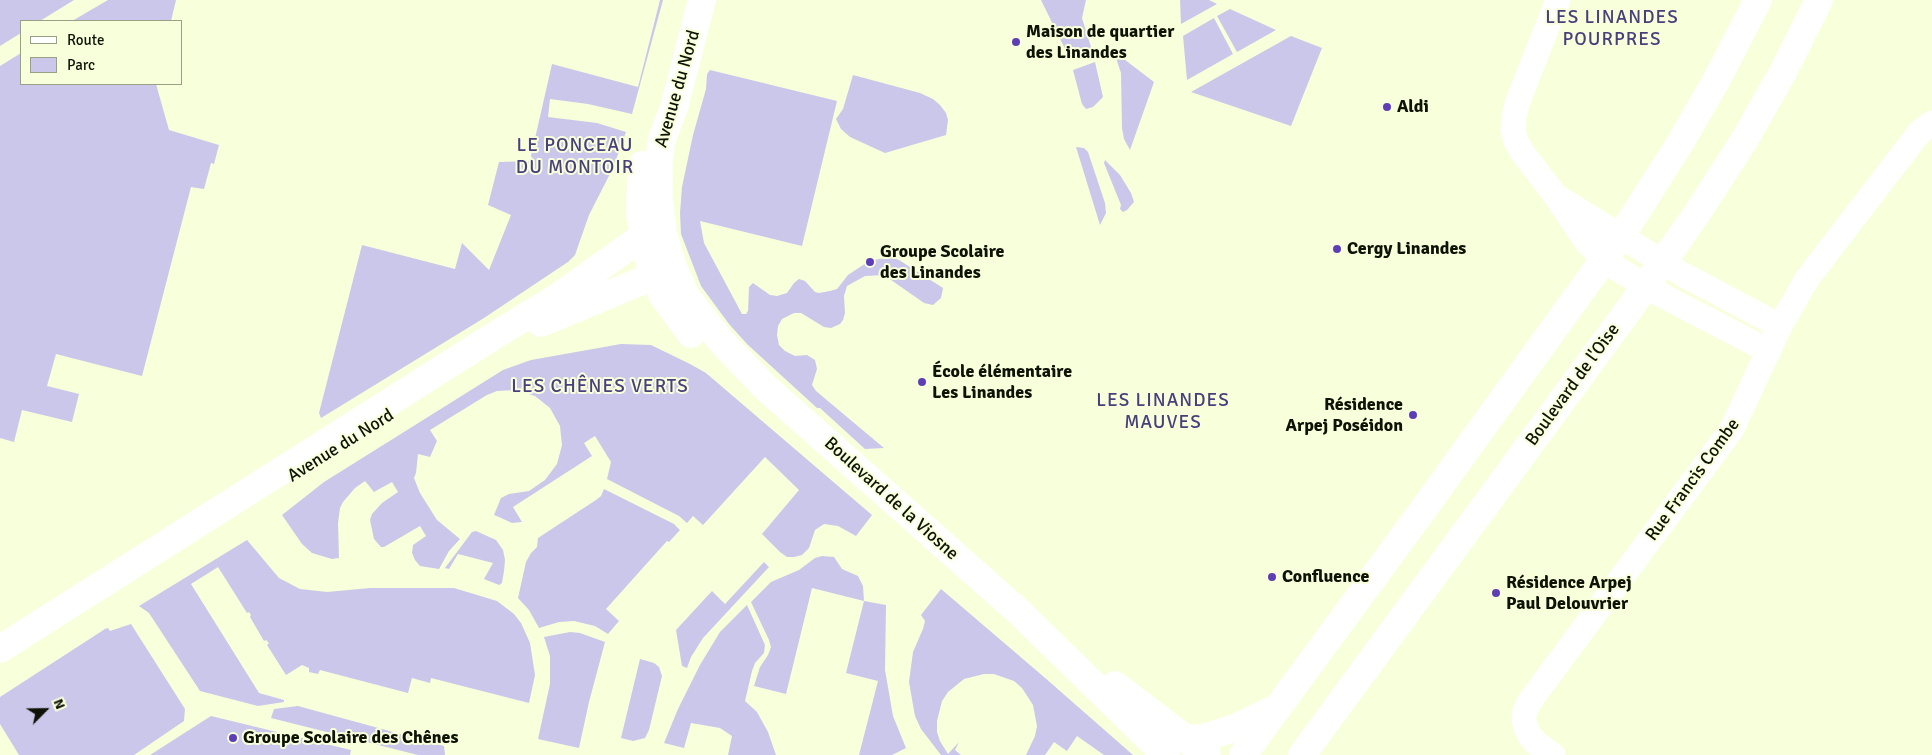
<!DOCTYPE html>
<html>
<head>
<meta charset="utf-8">
<style>
	body { margin:0 }
	#map { position:relative; width:1932px; height:755px; overflow:hidden; background:#f7ffdb; font-family:Signika,sans-serif }
	canvas { display:block }
	.legend { position:absolute; left:20px; top:20px; width:162px; height:65px; box-sizing:border-box; background:#f7ffdb; border:1px solid #9aa086; margin:0; padding:6px 9px; list-style:none; font-size:15px; color:#0f1206 }
	.legend li { display:flex; align-items:center; gap:10px; height:25px }
	.legend b { width:25px; border:1px solid #9aa086 }
	.north { position:absolute; left:20px; top:685px; width:50px; height:50px; -webkit-text-stroke:4px #f7ffdb; paint-order:stroke; rotate:67deg; font-size:14px; font-weight:700; line-height:20px; text-align:center; color:#0f1206 }
	.north::after { content:''; display:block; margin:auto; width:18px; height:22px; background:#0f1206; clip-path:polygon(50% 0,100% 100%,50% 72%,0 100%) }
</style>
</head>
<body>
<div id="map">
<canvas width="1932" height="755"></canvas>
<ul class="legend">
<li><b style="height:6px;background:#fff"></b>Route</li>
<li><b style="height:14px;background:#cbc7ea"></b>Parc</li>
</ul>
<div class="north">N</div>
</div>
<script>
const g = document.querySelector('canvas').getContext('2d');
g.lineJoin = 'round';
function fill(path, color) {
  g.fillStyle = color;
  g.fill(path, 'evenodd');
}
function toPath(rows) {
  const path = new Path2D();
  for (const r of rows) {
    path.moveTo(r[0], r[1]);
    for (let i = 2; i < r.length; i += 2) path.lineTo(r[i], r[i + 1]);
  }
  return path;
}
function strokePath(path, color, width, dash) {
  g.strokeStyle = color;
  g.lineWidth = width;
  g.lineCap = dash ? 'butt' : 'round';
  g.setLineDash(dash || []);
  g.stroke(path);
}
function label(font, color, halo, rows, align = 'center') {
  g.font = font + ' Signika,sans-serif';
  g.lineWidth = 4;
  g.setLineDash([]);
  g.textBaseline = 'middle';
  g.strokeStyle = halo;
  g.fillStyle = color;
  for (const [text, x, y, turn = 0] of rows) {
    g.save();
    g.translate(x, y);
    g.rotate((+turn || 0) * Math.PI / 180);
    g.textAlign = isNaN(turn) ? turn : align;
    if (halo) g.strokeText(text, 0, 0);
    g.fillText(text, 0, 0);
    g.restore();
  }
}
const green = toPath([
	[0,0,74,0,40,21,21,21,21,33,0,46],
	[108,0,176,0,171,21,72,21],
	[660,0,663,0,632,114,588,104,550,99,548,117,597,123,626,132,613,168,589,215,575,255,568,262,484,318,321,418,319,413,362,245,455,269,462,243,489,270,511,215,488,205,499,162,534,161,531,156,552,64,638,87],
	[1041,0,1086,0,1082,18,1092,50,1074,55,1066,51],
	[1180,0,1209,0,1217,4,1181,24],
	[1230,9,1276,30,1237,52,1217,16],
	[1214,18,1233,54,1187,80,1183,36],
	[1291,36,1322,48,1291,126,1191,92],
	[21,53,21,84,156,84,169,130,219,145,214,164,211,163,204,189,191,187,142,376,56,354,47,386,79,394,72,422,22,410,14,442,0,438,0,66],
	[1116,53,1154,82,1130,150,1124,139,1122,128,1121,73,1115,55],
	[1095,62,1103,97,1093,107,1086,109,1082,104,1073,70],
	[710,70,837,101,802,246,700,221,704,243,742,314,746,314,748,311,749,287,753,283,770,295,777,296,787,293,794,283,799,279,805,281,815,292,819,293,830,291,837,289,848,275,863,265,874,260,890,257,899,260,943,288,941,298,933,305,924,303,884,275,865,276,847,286,844,296,845,313,843,320,840,324,831,328,824,327,801,313,794,313,782,319,778,326,777,335,779,345,785,351,795,356,807,355,815,360,817,369,812,385,816,391,884,448,865,449,820,408,817,408,747,344,729,324,701,286,681,234,680,213,682,187,693,135,706,89,707,74],
	[853,75,920,93,933,99,940,105,946,113,948,120,946,135,885,153,850,137,841,129,836,119,843,109],
	[1076,147,1084,148,1088,152,1105,203,1106,213,1100,225],
	[1105,160,1120,175,1131,193,1134,202,1127,210,1123,212,1120,209,1121,205,1104,163],
	[621,344,651,345,690,364,706,373,872,515,856,536,838,526,824,524,815,530,809,548,802,555,794,557,787,557,780,552,762,534,799,490,765,457,703,525,693,516,687,523,679,516,607,479,611,462,595,436,584,443,592,456,513,507,522,522,512,523,499,517,494,515,501,498,509,494,529,491,545,480,557,464,562,445,560,426,550,408,535,396,516,390,497,391,487,395,430,430,437,441,430,457,418,454,416,473,414,478,420,493,437,520,460,539,449,551,439,569,420,566,415,560,412,553,413,545,426,536,420,526,384,547,381,547,374,539,370,520,372,514,382,503,398,492,392,482,374,492,365,481,355,488,343,502,340,508,338,523,339,558,332,559,312,553,302,544,282,515,324,482,503,370,531,360],
	[604,489,674,524,680,530,669,542,667,541,606,609,619,621,608,634,595,626,574,621,559,622,539,628,529,610,518,598,526,562,531,553,537,547,538,538,596,500,601,496],
	[476,531,496,540,503,550,505,560,504,571,502,583,499,585,484,579,493,563,458,554,449,569,445,568,472,532],
	[247,540,279,578,300,589,327,592,370,588,454,588,497,601,514,614,521,623,530,643,535,675,529,703,431,678,430,683,412,678,408,693,320,670,318,674,309,672,309,668,302,665,286,675,267,645,269,643,266,640,264,641,250,617,251,615,249,612,247,613,218,567,191,584,259,693,284,700,284,702,258,706,200,691,149,613,139,606],
	[822,556,834,557,842,569,858,576,863,586,864,601,886,605,885,670,893,716,906,748,892,755,859,755,878,681,846,673,864,601,812,588,786,694,754,686,760,667,768,655,771,647,769,640,751,602,771,582,799,570,815,558],
	[764,562,769,567,703,638,691,657,687,668,682,666,676,630,712,591,725,604],
	[941,589,1044,677,1133,755,1104,755,1077,736,1067,751,1054,742,1045,755,1026,755,1035,736,1037,726,1033,705,1022,688,1014,681,994,674,984,674,964,679,948,692,942,701,937,721,937,732,940,741,948,754,959,742,955,750,961,755,941,755,921,729,915,716,909,682,913,652,923,629,925,621,921,615],
	[747,605,765,645,764,653,755,663,752,671,745,701,757,712,768,732,776,755,728,755,732,736,720,728,691,723,684,748,664,743,678,709,700,665,720,632],
	[131,624,185,709,184,721,134,755,19,755,0,724,0,697,105,629,108,628,110,631],
	[570,632,580,633,605,642,589,702,579,748,538,739,550,684,550,656,544,637],
	[640,659,654,663,659,667,662,676,649,730,645,738,633,741,621,738],
	[298,706,444,746,445,755,418,755,271,718,274,709],
	[211,716,351,750,350,755,150,755]
]);
const street = toPath([
	[1558,0,1518,101,1514,117,1513,130,1516,141,1522,152,1555,195,1586,241,1604,261,1665,297,1769,351],
	[1561,199,1682,274,1780,326],
	[1553,755,1536,743,1530,736,1526,728,1524,720,1525,711,1530,701,1732,429,1780,326,1807,279,1919,133,1932,123]
]);
const secondary = toPath([
	[702,0,674,108,662,139,659,159,659,200,663,233,672,265,686,296,720,340,765,387,1018,611,1166,755],
	[642,165,640,213,647,253,656,282,663,296,691,334],
	[541,323,644,280,657,273,671,260],
	[0,649,497,334,558,297,638,240,650,237,664,238],
	[1115,685,1207,755],
	[1184,737,1193,739,1206,737,1235,728,1274,709],
	[1243,755,1420,514,1621,236,1679,145,1716,81,1758,0],
	[1302,755,1625,315,1696,215,1745,139,1783,72,1819,0]
]);
const markers = [
	[1016,42,5,"#5d3eb6"],
	[1387,107,5,"#5d3eb6"],
	[1337,249,5,"#5d3eb6"],
	[870,262,5,"#5d3eb6"],
	[922,382,5,"#5d3eb6"],
	[1413,415,5,"#5d3eb6"],
	[1272,577,5,"#5d3eb6"],
	[1496,593,5,"#5d3eb6"],
	[233,738,5,"#5d3eb6"]
];
const poiNames = [
	["Maison de quartier",1026,32],
	["des Linandes",1026,53],
	["Aldi",1397,107],
	["Cergy Linandes",1347,249],
	["Groupe Scolaire",880,252],
	["des Linandes",880,273],
	["École élémentaire",932,372],
	["Les Linandes",932,393],
	["Résidence",1403,405,"right"],
	["Arpej Poséidon",1403,426,"right"],
	["Confluence",1282,577],
	["Résidence Arpej",1506,583],
	["Paul Delouvrier",1506,604],
	["Groupe Scolaire des Chênes",243,738]
];
const streetNames = [
	["Avenue du Nord",678,89,-74],
	["Boulevard de l'Oise",1573,385,-54],
	["Avenue du Nord",341,446,-32],
	["Rue Francis Combe",1693,480,-54],
	["Boulevard de la Viosne",891,499,42]
];
const neighbourhoodNames = [
	["LES LINANDES",1612,18],
	["POURPRES",1612,40],
	["LE PONCEAU",575,146],
	["DU MONTOIR",575,168],
	["LES CHÊNES VERTS",600,387],
	["LES LINANDES",1163,401],
	["MAUVES",1163,423]
];
fill(green, '#cbc7ea');
strokePath(street, '#fff', 25);
strokePath(secondary, '#fff', 28);
for (const [x, y, r, color] of markers) {
  const dot = new Path2D();
  dot.arc(x, y, r, 0, 2 * Math.PI);
  g.fillStyle = color;
  g.fill(dot);
  strokePath(dot, '#f7ffdb', 2);
}
label('bold 18px', '#0f1206', '#f7ffdb', poiNames, 'left');
label('18px', '#0f1206', '#f7ffdb', streetNames);
g.letterSpacing = '1px';
label('19px', '#4a3f7c', '#f7ffdb', neighbourhoodNames);
g.letterSpacing = '0px';
</script>
</body>
</html>
